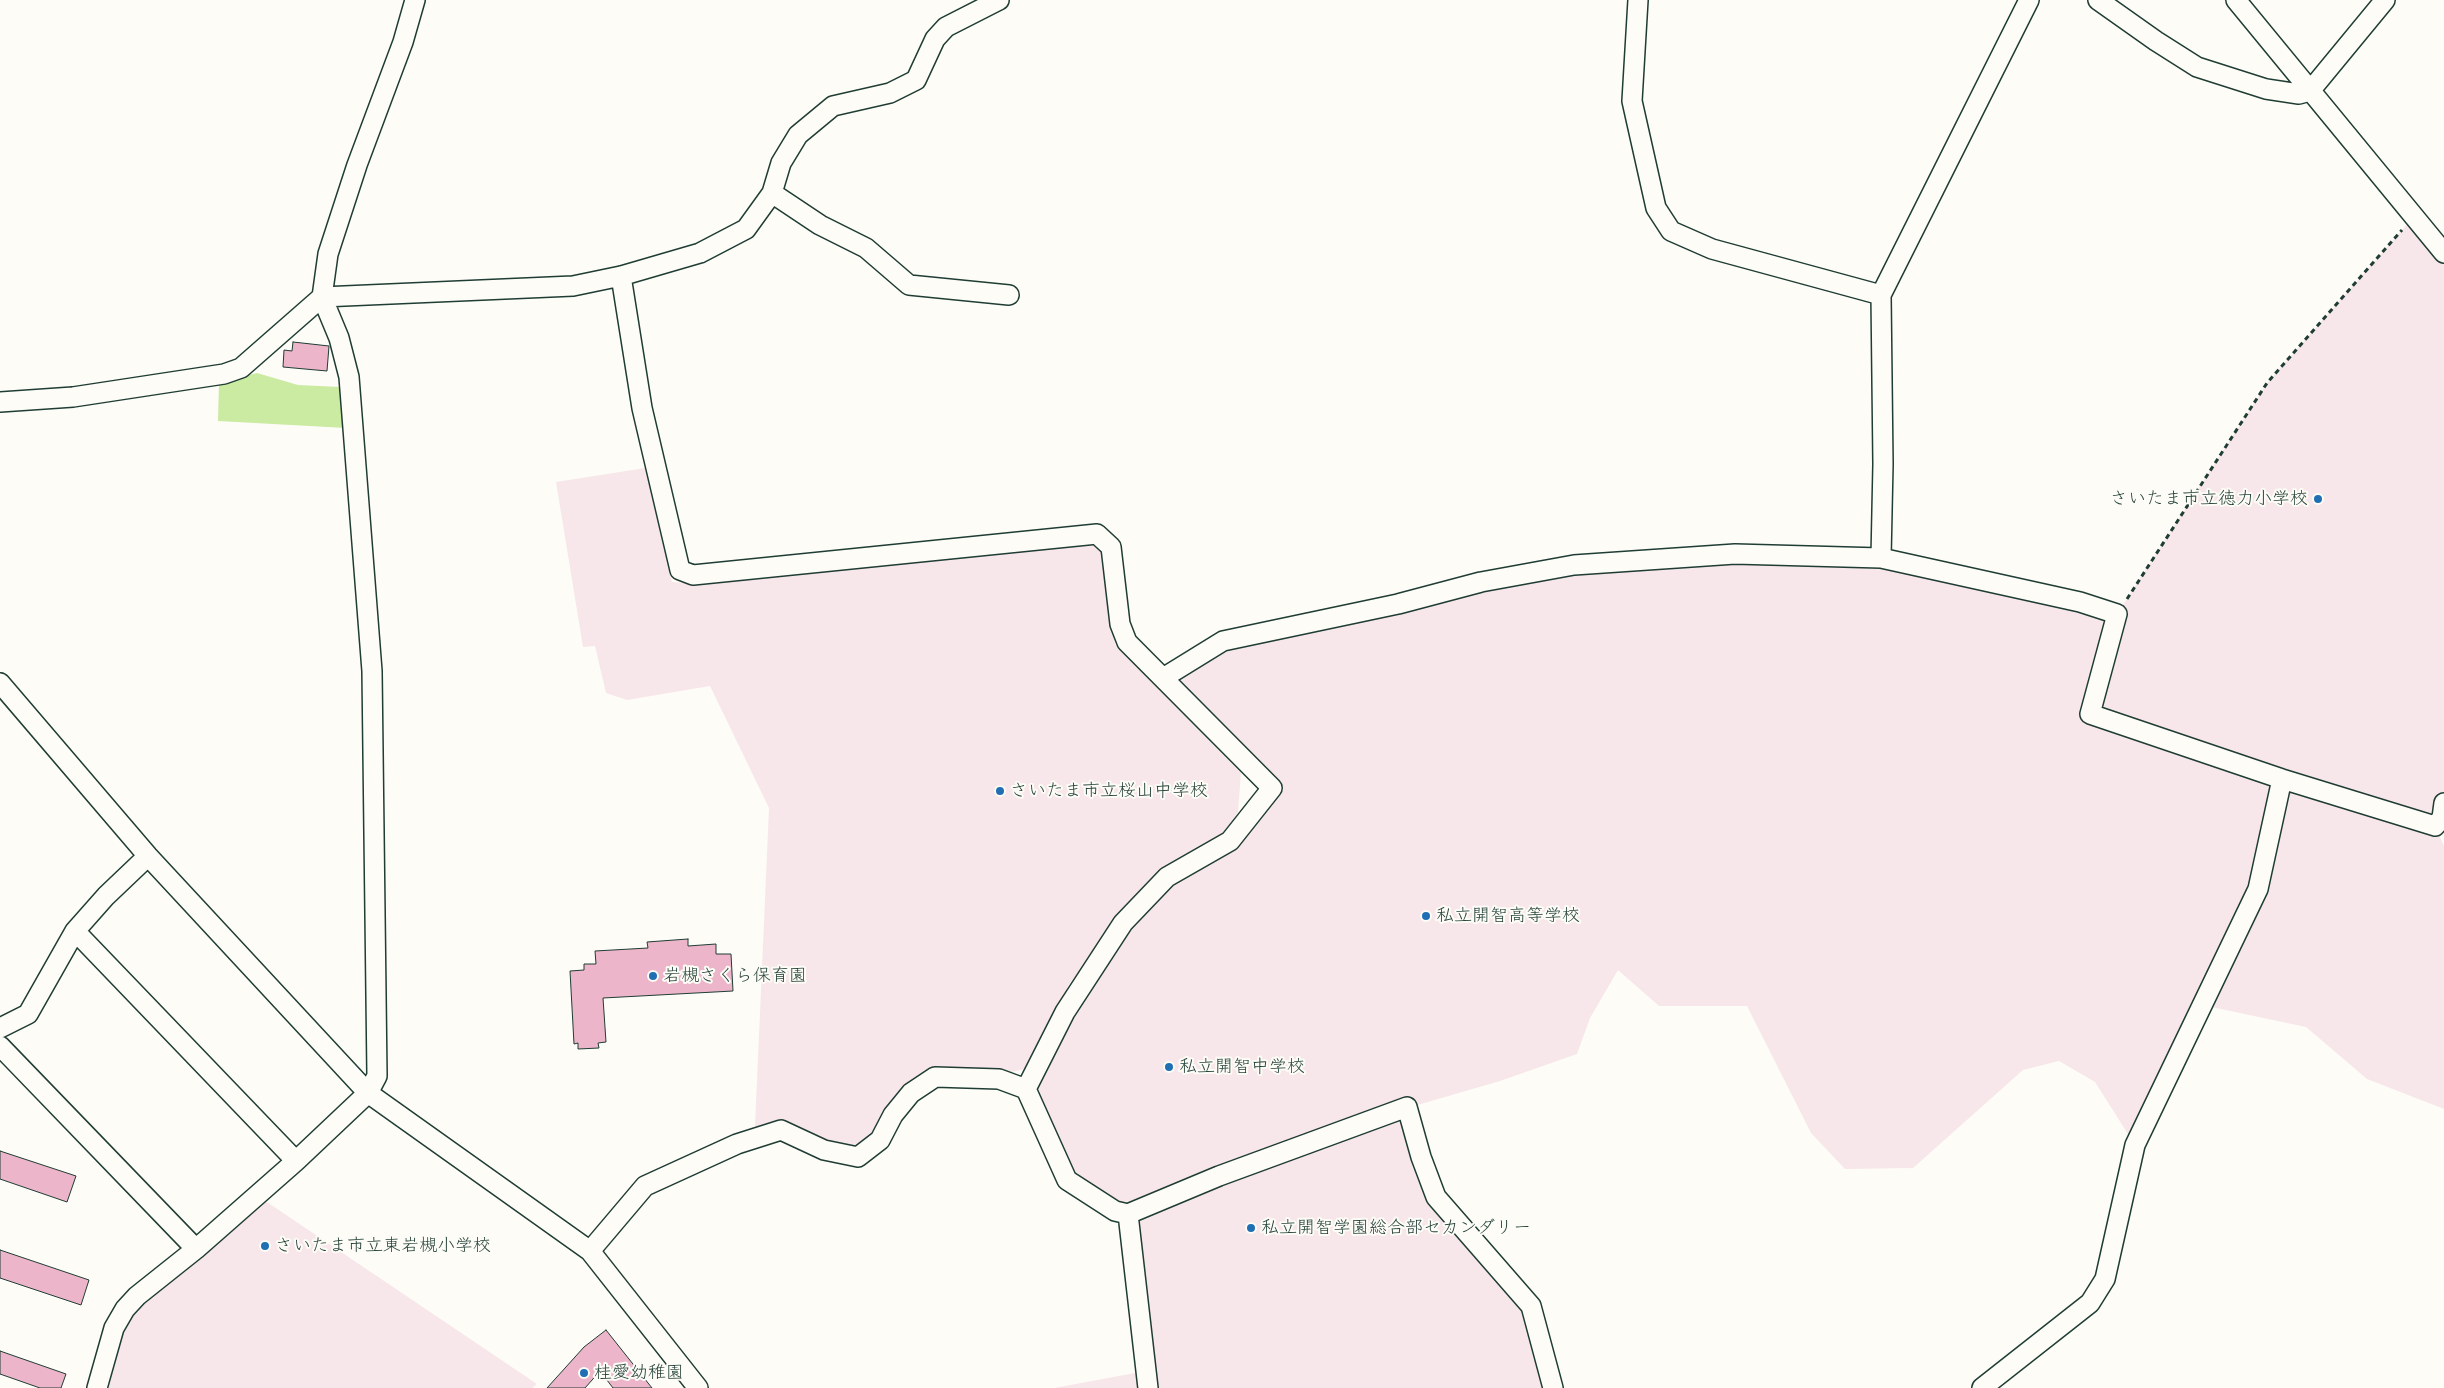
<!DOCTYPE html>
<html>
<head>
<meta charset="utf-8">
<style>
	body { margin:0 }
	canvas { display:block; background:#fdfcf7 }
</style>
</head>
<body>
<canvas width="2444" height="1388"></canvas>
<script>
const g = document.querySelector('canvas').getContext('2d');
g.lineJoin = 'round';
function fill(path, color) {
  g.fillStyle = color;
  g.fill(path, 'evenodd');
}
function toPath(rows) {
  const path = new Path2D();
  for (const r of rows) {
    path.moveTo(r[0], r[1]);
    for (let i = 2; i < r.length; i += 2) path.lineTo(r[i], r[i + 1]);
  }
  return path;
}
function strokePath(path, color, width, dash) {
  g.strokeStyle = color;
  g.lineWidth = width;
  g.lineCap = dash ? 'butt' : 'round';
  g.setLineDash(dash || []);
  g.stroke(path);
}
function label(font, color, halo, rows, align = 'center') {
  g.font = font + ' Pangolin,"Klee One",sans-serif';
  g.lineWidth = 4;
  g.setLineDash([]);
  g.textBaseline = 'middle';
  g.strokeStyle = halo;
  g.fillStyle = color;
  for (const [text, x, y, turn = 0] of rows) {
    g.save();
    g.translate(x, y);
    g.rotate((+turn || 0) * Math.PI / 180);
    g.textAlign = isNaN(turn) ? turn : align;
    if (halo) g.strokeText(text, 0, 0);
    g.fillText(text, 0, 0);
    g.restore();
  }
}
const built = toPath([
	[2411,220,2444,261,2444,791,2435,826,2444,846,2444,1109,2367,1079,2306,1027,2202,1005,2135,1145,2095,1082,2059,1061,2023,1070,1913,1168,1845,1169,1811,1133,1747,1006,1659,1006,1618,970,1590,1018,1577,1054,1500,1081,1407,1108,1436,1197,1531,1306,1558,1388,1054,1388,1146,1371,1128,1214,1067,1180,1026,1089,1065,1012,1167,877,1230,841,1272,789,1163,678,1223,641,1574,565,1881,558,2117,614,2267,383],
	[645,468,672,582,694,584,1095,537,1106,546,1115,644,1241,773,1238,812,1223,834,1154,877,1115,923,1068,986,1033,1067,999,1075,923,1075,865,1147,835,1145,809,1131,755,1126,769,808,710,686,627,700,606,693,595,646,583,647,556,482],
	[258,1196,537,1384,532,1388,97,1388,114,1328]
]);
const green = toPath([
	[257,373,298,385,341,387,346,428,218,421,219,382]
]);
const building = toPath([
	[293,342,329,346,327,371,283,367,284,350,292,351,293,342],
	[688,939,688,946,716,944,716,954,731,954,733,991,603,998,606,1042,598,1043,599,1048,578,1049,578,1043,574,1044,570,971,584,970,584,964,596,964,595,951,648,948,647,942,688,939],
	[0,1151,76,1176,67,1202,0,1179,0,1151],
	[0,1250,89,1280,81,1305,0,1278,0,1250],
	[606,1330,652,1388,613,1388,600,1371,585,1388,547,1388,584,1347,606,1330],
	[0,1351,66,1374,61,1388,40,1388,0,1374,0,1351]
]);
const path = toPath([
	[2127,599,2267,383,2402,230]
]);
const minor = toPath([
	[1638,0,1632,101,1656,208,1671,231,1712,249,1881,295],
	[2098,0,2156,41,2197,67,2266,89,2299,94,2310,91,2385,0],
	[2236,0,2444,253],
	[772,193,820,225,866,248,909,285,1009,295],
	[621,276,642,408,680,570,693,575,1097,534,1111,547,1120,624,1127,642,1272,788,1230,841,1167,877,1123,923,1065,1012,1026,1089],
	[0,402,73,397,224,374,241,368,322,297,573,286,621,276,700,253,746,229,772,193,781,163,798,135,833,106,890,93,916,80,935,39,946,27,999,0],
	[1881,558,1883,464,1881,295,2029,0],
	[1163,678,1223,641,1398,604,1481,582,1574,565,1735,554,1881,558,2080,602,2117,614,2090,714,2282,779,2435,826,2442,818,2444,803],
	[0,683,148,856,368,1093,590,1251,698,1388],
	[75,931,296,1161],
	[0,1028,28,1014,75,931,106,896,148,856],
	[0,1046,196,1249],
	[1128,1214,1148,1388],
	[590,1251,645,1186,737,1144,781,1130,824,1150,858,1157,880,1140,893,1115,911,1093,935,1077,999,1079,1026,1089,1067,1180,1115,1211,1128,1214,1219,1176,1407,1107,1421,1157,1436,1197,1531,1306,1553,1388],
	[97,1388,114,1328,125,1309,137,1296,196,1249,296,1161,368,1093,377,1076,372,671,349,377,339,338,322,297,328,254,357,165,403,42,415,0],
	[1982,1388,2090,1303,2105,1279,2135,1145,2258,889,2282,779]
]);
const markers = [
	[2318,499,5,"#1f6fb2"],
	[1000,791,5,"#1f6fb2"],
	[1426,916,5,"#1f6fb2"],
	[653,976,5,"#1f6fb2"],
	[1169,1067,5,"#1f6fb2"],
	[1251,1228,5,"#1f6fb2"],
	[265,1246,5,"#1f6fb2"],
	[584,1373,5,"#1f6fb2"]
];
const poiNames = [
	["さいたま市立徳力小学校",2308,499,"right"],
	["さいたま市立桜山中学校",1010,791],
	["私立開智高等学校",1436,916],
	["岩槻さくら保育園",663,976],
	["私立開智中学校",1179,1067],
	["私立開智学園総合部セカンダリー",1261,1228],
	["さいたま市立東岩槻小学校",275,1246],
	["桂愛幼稚園",594,1373]
];
fill(built, '#f8e7ea');
fill(green, '#cbeba2');
fill(building, '#ecb5ca');
strokePath(building, '#1f3d34', 1);
strokePath(minor, '#1f3d34', 22);
strokePath(path, '#1f3d34', 3, [5, 4]);
strokePath(minor, '#fdfcf7', 19);
for (const [x, y, r, color] of markers) {
  const dot = new Path2D();
  dot.arc(x, y, r, 0, 2 * Math.PI);
  g.fillStyle = color;
  g.fill(dot);
  strokePath(dot, '#fdfcf7', 2);
}
label('18px', '#1f3d34', '#fdfcf7', poiNames, 'left');
</script>
</body>
</html>
